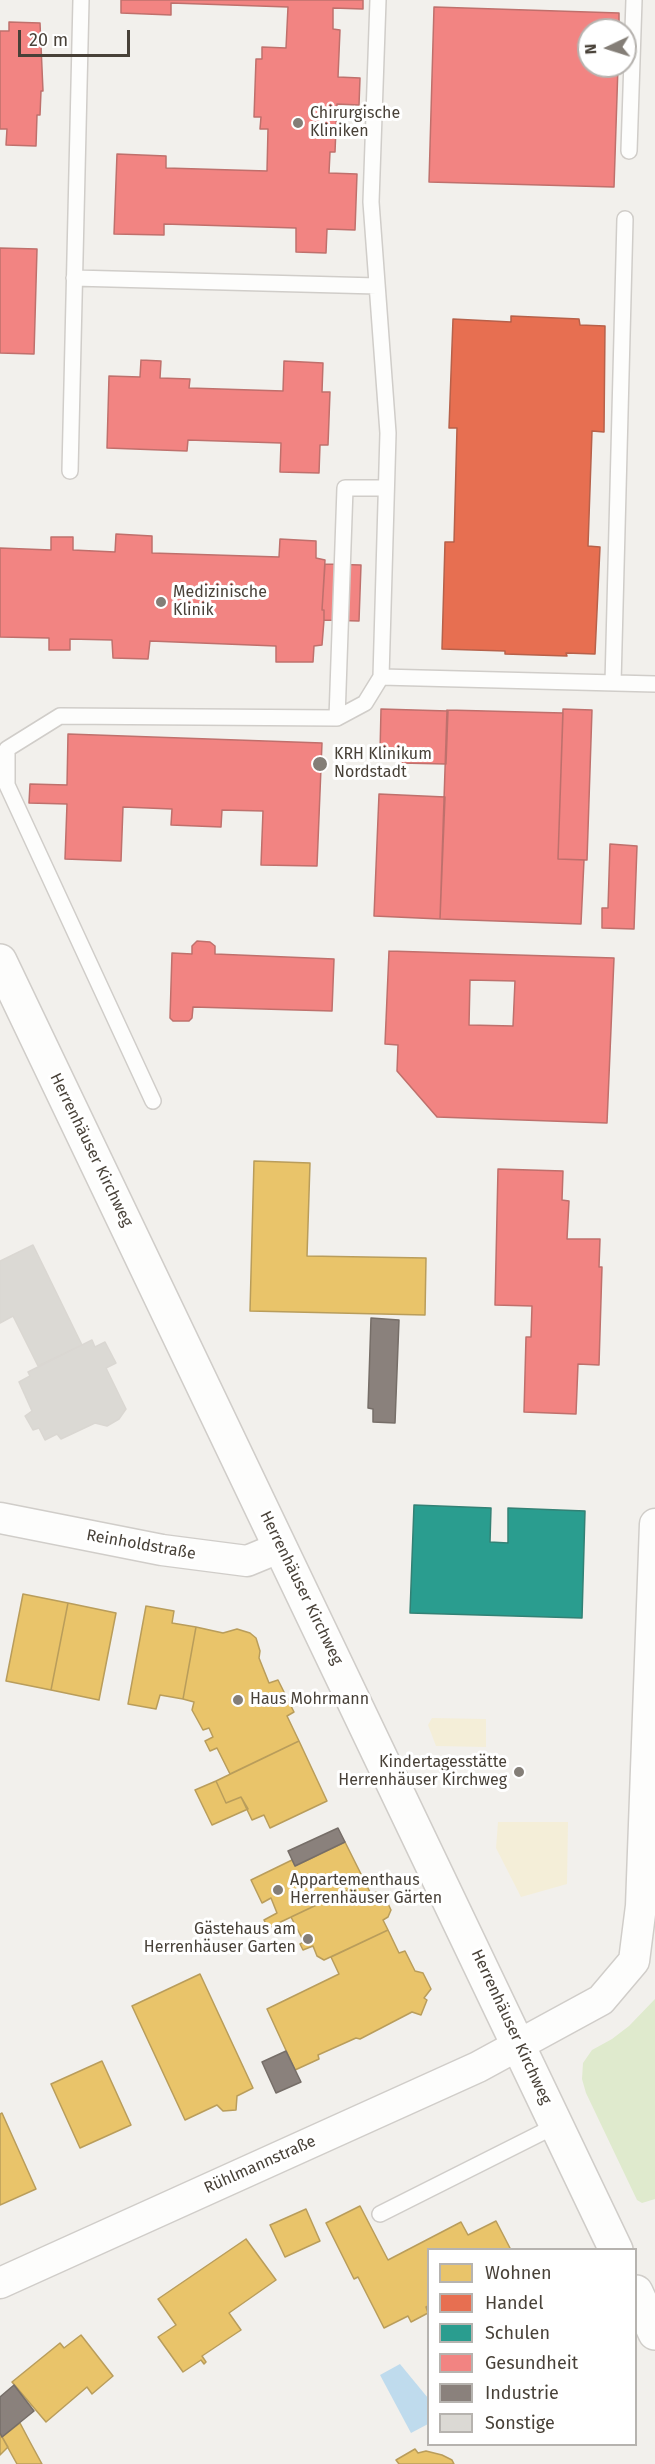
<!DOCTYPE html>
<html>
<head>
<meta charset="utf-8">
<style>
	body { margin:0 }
	#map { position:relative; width:655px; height:2464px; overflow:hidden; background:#f2f0ec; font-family:"Fira Sans",sans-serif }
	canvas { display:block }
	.legend { position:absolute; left:427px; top:2248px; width:210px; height:198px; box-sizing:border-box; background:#fff; border:2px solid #b6b3af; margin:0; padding:8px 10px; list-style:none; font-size:18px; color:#484138 }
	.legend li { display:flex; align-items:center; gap:12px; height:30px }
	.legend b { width:30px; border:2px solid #b6b3af }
	.north { position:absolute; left:577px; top:18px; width:60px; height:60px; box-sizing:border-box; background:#fff; border:2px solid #b6b3af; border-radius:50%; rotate:266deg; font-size:16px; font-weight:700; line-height:24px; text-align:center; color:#484138 }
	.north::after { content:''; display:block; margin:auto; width:21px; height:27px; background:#847e77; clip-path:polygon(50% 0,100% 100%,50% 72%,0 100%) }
	.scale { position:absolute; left:18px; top:30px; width:112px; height:27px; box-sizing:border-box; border:3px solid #484138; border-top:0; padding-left:8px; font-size:18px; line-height:21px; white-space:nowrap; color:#484138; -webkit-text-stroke:4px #fff; paint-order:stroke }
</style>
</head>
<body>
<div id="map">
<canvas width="655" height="2464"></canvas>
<ul class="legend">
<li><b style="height:16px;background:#e9c46a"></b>Wohnen</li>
<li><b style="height:16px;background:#e76f51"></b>Handel</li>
<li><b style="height:16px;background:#2a9d8f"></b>Schulen</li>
<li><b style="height:16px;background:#f28482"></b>Gesundheit</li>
<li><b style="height:16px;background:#8a817c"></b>Industrie</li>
<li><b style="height:16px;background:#dbd9d4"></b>Sonstige</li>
</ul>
<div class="north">N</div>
<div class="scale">20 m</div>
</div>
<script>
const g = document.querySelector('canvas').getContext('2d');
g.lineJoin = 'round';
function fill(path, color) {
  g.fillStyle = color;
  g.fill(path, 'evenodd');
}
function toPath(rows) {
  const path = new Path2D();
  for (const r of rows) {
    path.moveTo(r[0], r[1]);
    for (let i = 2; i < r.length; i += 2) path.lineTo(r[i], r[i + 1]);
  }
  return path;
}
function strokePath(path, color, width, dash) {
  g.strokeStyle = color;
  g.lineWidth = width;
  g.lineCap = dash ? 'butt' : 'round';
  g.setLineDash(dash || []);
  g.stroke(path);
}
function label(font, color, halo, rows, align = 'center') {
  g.font = font + ' "Fira Sans",sans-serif';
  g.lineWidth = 6;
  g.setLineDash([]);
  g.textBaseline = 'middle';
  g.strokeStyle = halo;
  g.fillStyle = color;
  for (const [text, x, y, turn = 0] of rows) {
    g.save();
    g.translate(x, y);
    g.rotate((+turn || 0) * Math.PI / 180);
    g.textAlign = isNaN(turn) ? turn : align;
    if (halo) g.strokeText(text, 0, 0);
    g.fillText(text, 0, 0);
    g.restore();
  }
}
const green = toPath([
	[655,1999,655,2199,642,2203,637,2200,586,2093,582,2079,583,2063,592,2050,612,2039,629,2026]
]);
const sand = toPath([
	[432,1718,486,1719,486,1747,436,1746,428,1725],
	[498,1822,568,1822,567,1884,521,1897,496,1848]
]);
const water = toPath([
	[400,2364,428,2398,428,2424,411,2433,380,2375]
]);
const homes = toPath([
	[254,1161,310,1163,307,1256,426,1258,425,1315,250,1311,254,1161],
	[23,1594,68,1603,51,1690,6,1681,23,1594],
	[68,1603,116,1613,99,1700,51,1690,68,1603],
	[146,1606,174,1611,172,1623,196,1627,183,1699,160,1695,156,1709,128,1704,146,1606],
	[196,1627,223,1633,237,1629,250,1633,256,1638,260,1651,259,1658,269,1683,278,1680,294,1712,287,1716,299,1741,230,1774,217,1748,210,1751,205,1741,213,1737,209,1728,203,1730,192,1710,194,1702,183,1699,196,1627],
	[299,1741,327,1801,270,1828,264,1815,252,1820,241,1797,226,1803,216,1781,299,1741],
	[216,1781,226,1803,241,1797,248,1809,212,1825,195,1790,216,1781],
	[345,1842,365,1882,268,1928,264,1920,277,1913,271,1898,262,1903,251,1880,292,1860,295,1866,345,1842],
	[365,1882,371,1894,377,1892,384,1895,391,1910,388,1917,383,1920,388,1930,324,1960,317,1956,313,1946,303,1950,300,1944,304,1942,291,1917,365,1882],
	[388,1930,399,1953,405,1951,415,1971,423,1973,431,1989,424,1998,427,2000,421,2015,412,2012,360,2039,356,2038,318,2055,319,2059,295,2070,267,2009,339,1974,331,1957,388,1930],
	[200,1974,253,2088,237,2096,236,2110,223,2111,217,2105,185,2120,132,2006,200,1974],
	[102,2061,131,2125,80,2148,51,2084,102,2061],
	[2,2113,36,2189,0,2205,0,2114,2,2113],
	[360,2206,388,2260,461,2222,468,2235,496,2221,511,2250,428,2250,428,2306,426,2307,428,2313,411,2322,408,2316,384,2328,358,2277,354,2279,326,2223,360,2206],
	[306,2209,320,2241,285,2257,270,2225,306,2209],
	[246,2239,276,2280,229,2313,241,2330,202,2356,206,2362,204,2364,201,2360,183,2372,158,2337,176,2325,158,2299,246,2239],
	[81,2335,113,2376,92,2394,87,2387,46,2422,12,2382,60,2343,64,2348,81,2335],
	[20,2423,30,2442,42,2464,17,2464,2,2437,20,2423],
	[0,2433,8,2447,0,2455,0,2433],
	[415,2449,418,2453,426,2451,442,2455,452,2460,454,2464,399,2464,396,2460,415,2449]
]);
const shops = toPath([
	[511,316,579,319,580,325,605,326,604,432,592,431,588,546,600,547,595,654,566,653,567,656,505,654,505,651,442,649,445,542,454,542,457,428,449,428,453,319,511,322,511,316]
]);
const schools = toPath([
	[414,1505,491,1508,490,1542,508,1543,508,1508,585,1511,582,1618,410,1613,414,1505]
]);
const health = toPath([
	[121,0,363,0,363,9,333,8,333,29,340,30,338,77,360,78,359,105,337,104,335,152,330,152,329,173,357,174,355,230,327,229,326,253,296,252,296,228,164,224,164,235,114,234,117,154,166,156,166,168,267,171,268,129,260,129,261,117,254,117,256,59,262,59,262,47,286,48,288,7,171,3,171,15,121,13,121,0],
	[434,7,619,13,619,30,589,30,589,66,618,66,614,187,429,182,434,7],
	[9,22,40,23,43,91,41,91,40,115,37,115,36,146,6,145,7,129,0,129,0,31,9,31,9,22],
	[0,248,37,249,34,354,0,353,0,248],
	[141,360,161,361,160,378,190,379,189,388,283,391,284,361,323,363,322,392,330,392,328,445,320,445,319,473,280,472,281,443,188,440,187,451,107,448,109,376,140,377,141,360],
	[116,534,152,536,152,553,279,557,280,539,316,541,316,558,325,560,322,610,324,610,324,620,322,645,314,646,313,662,276,662,276,646,150,641,148,659,113,658,112,640,70,639,70,650,49,650,49,638,0,637,0,548,51,550,51,537,73,537,73,550,115,552,116,534],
	[325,564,361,565,359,621,324,620,324,610,322,610,325,564],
	[381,709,448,711,446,764,400,763,400,754,380,753,381,709],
	[563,709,592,710,587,860,558,859,563,709],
	[447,710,563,713,558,859,584,860,581,924,440,919,447,710],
	[68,734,322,743,317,866,261,865,263,811,222,810,221,827,171,825,172,809,123,807,121,861,65,859,67,804,29,803,30,784,67,785,68,734],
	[379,794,445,797,440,919,374,916,379,794],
	[610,844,637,846,634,929,602,928,602,908,608,908,610,844],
	[197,941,210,942,215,946,215,954,334,959,332,1011,193,1007,192,1018,189,1021,173,1021,170,1018,172,953,192,954,192,946,197,941],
	[389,951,614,958,607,1123,437,1117,397,1071,398,1045,385,1044,389,951],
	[470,980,515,981,513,1026,469,1025,470,980],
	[498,1169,563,1171,562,1200,569,1201,567,1239,600,1239,599,1267,602,1267,599,1365,578,1364,576,1414,524,1412,526,1337,531,1337,532,1306,495,1305,498,1169]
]);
const industry = toPath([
	[371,1318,399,1320,395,1423,373,1422,373,1409,368,1408,371,1318],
	[338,1828,345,1842,295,1866,288,1851,338,1828],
	[286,2051,301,2082,276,2093,262,2062,286,2051],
	[14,2385,34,2411,2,2437,0,2433,0,2397,14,2385]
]);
const building = toPath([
	[33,1245,82,1345,38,1366,13,1316,0,1323,0,1261,33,1245],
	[92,1340,95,1347,105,1342,116,1363,106,1368,126,1409,119,1419,107,1426,95,1423,61,1439,57,1434,45,1440,39,1428,33,1430,25,1416,32,1411,19,1382,30,1376,28,1372,92,1340]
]);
const service = toPath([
	[378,0,371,202,388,433,381,677,655,684],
	[629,151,634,0],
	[74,278,377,286],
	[70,471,81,0],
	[613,683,625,219],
	[337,718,345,488,386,488],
	[153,1101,7,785,7,749,60,716,337,718,365,703,381,677],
	[380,2214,557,2125]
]);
const minor = toPath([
	[0,1518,162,1550,247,1561,281,1547],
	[0,2283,478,2067,601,2000,634,1961,641,1906,655,1524]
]);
const tertiary = toPath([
	[0,961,616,2250],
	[636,2292,655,2333]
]);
const markers = [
	[298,123,6,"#847e77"],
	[161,602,6,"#847e77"],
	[320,764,8,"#847e77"],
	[238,1700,6,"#847e77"],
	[519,1772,6,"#847e77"],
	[278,1890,6,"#847e77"],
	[308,1939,6,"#847e77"]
];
const poiNames = [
	["Chirurgische",310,114],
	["Kliniken",310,132],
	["Medizinische",173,593],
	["Klinik",173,611],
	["KRH Klinikum",334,755],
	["Nordstadt",334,773],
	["Haus Mohrmann",250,1700],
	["Kindertagesstätte",507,1763,"right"],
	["Herrenhäuser Kirchweg",507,1781,"right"],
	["Appartementhaus",290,1881],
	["Herrenhäuser Gärten",290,1899],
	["Gästehaus am",296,1930,"right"],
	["Herrenhäuser Garten",296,1948,"right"]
];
const streetNames = [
	["Herrenhäuser Kirchweg",91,1150,64],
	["Reinholdstraße",141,1545,10],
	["Herrenhäuser Kirchweg",301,1588,64],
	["Herrenhäuser Kirchweg",511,2027,65],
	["Rühlmannstraße",260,2165,-24]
];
fill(green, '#dfeacd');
fill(sand, '#f4eed8');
fill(water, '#bfdbed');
fill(homes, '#e9c46a');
strokePath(homes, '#b99d5b', 1.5);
fill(shops, '#e76f51');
strokePath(shops, '#b7614a', 1.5);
fill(schools, '#2a9d8f');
strokePath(schools, '#338175', 1.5);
fill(health, '#f28482');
strokePath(health, '#bf706c', 1.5);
fill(industry, '#8a817c');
strokePath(industry, '#766e68', 1.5);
fill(building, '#dbd9d4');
strokePath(building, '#dad7d2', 1.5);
strokePath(service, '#d0cdc9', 18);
strokePath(minor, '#d0cdc9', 33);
strokePath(tertiary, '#d0cdc9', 36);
strokePath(service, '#fdfdfc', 15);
strokePath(minor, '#fdfdfc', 30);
strokePath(tertiary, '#fdfdfc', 33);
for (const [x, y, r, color] of markers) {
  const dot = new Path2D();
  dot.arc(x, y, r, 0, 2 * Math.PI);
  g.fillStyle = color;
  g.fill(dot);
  strokePath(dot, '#fff', 2);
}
label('16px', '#484138', '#fff', poiNames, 'left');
label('16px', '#484138', '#fff', streetNames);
</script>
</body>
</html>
